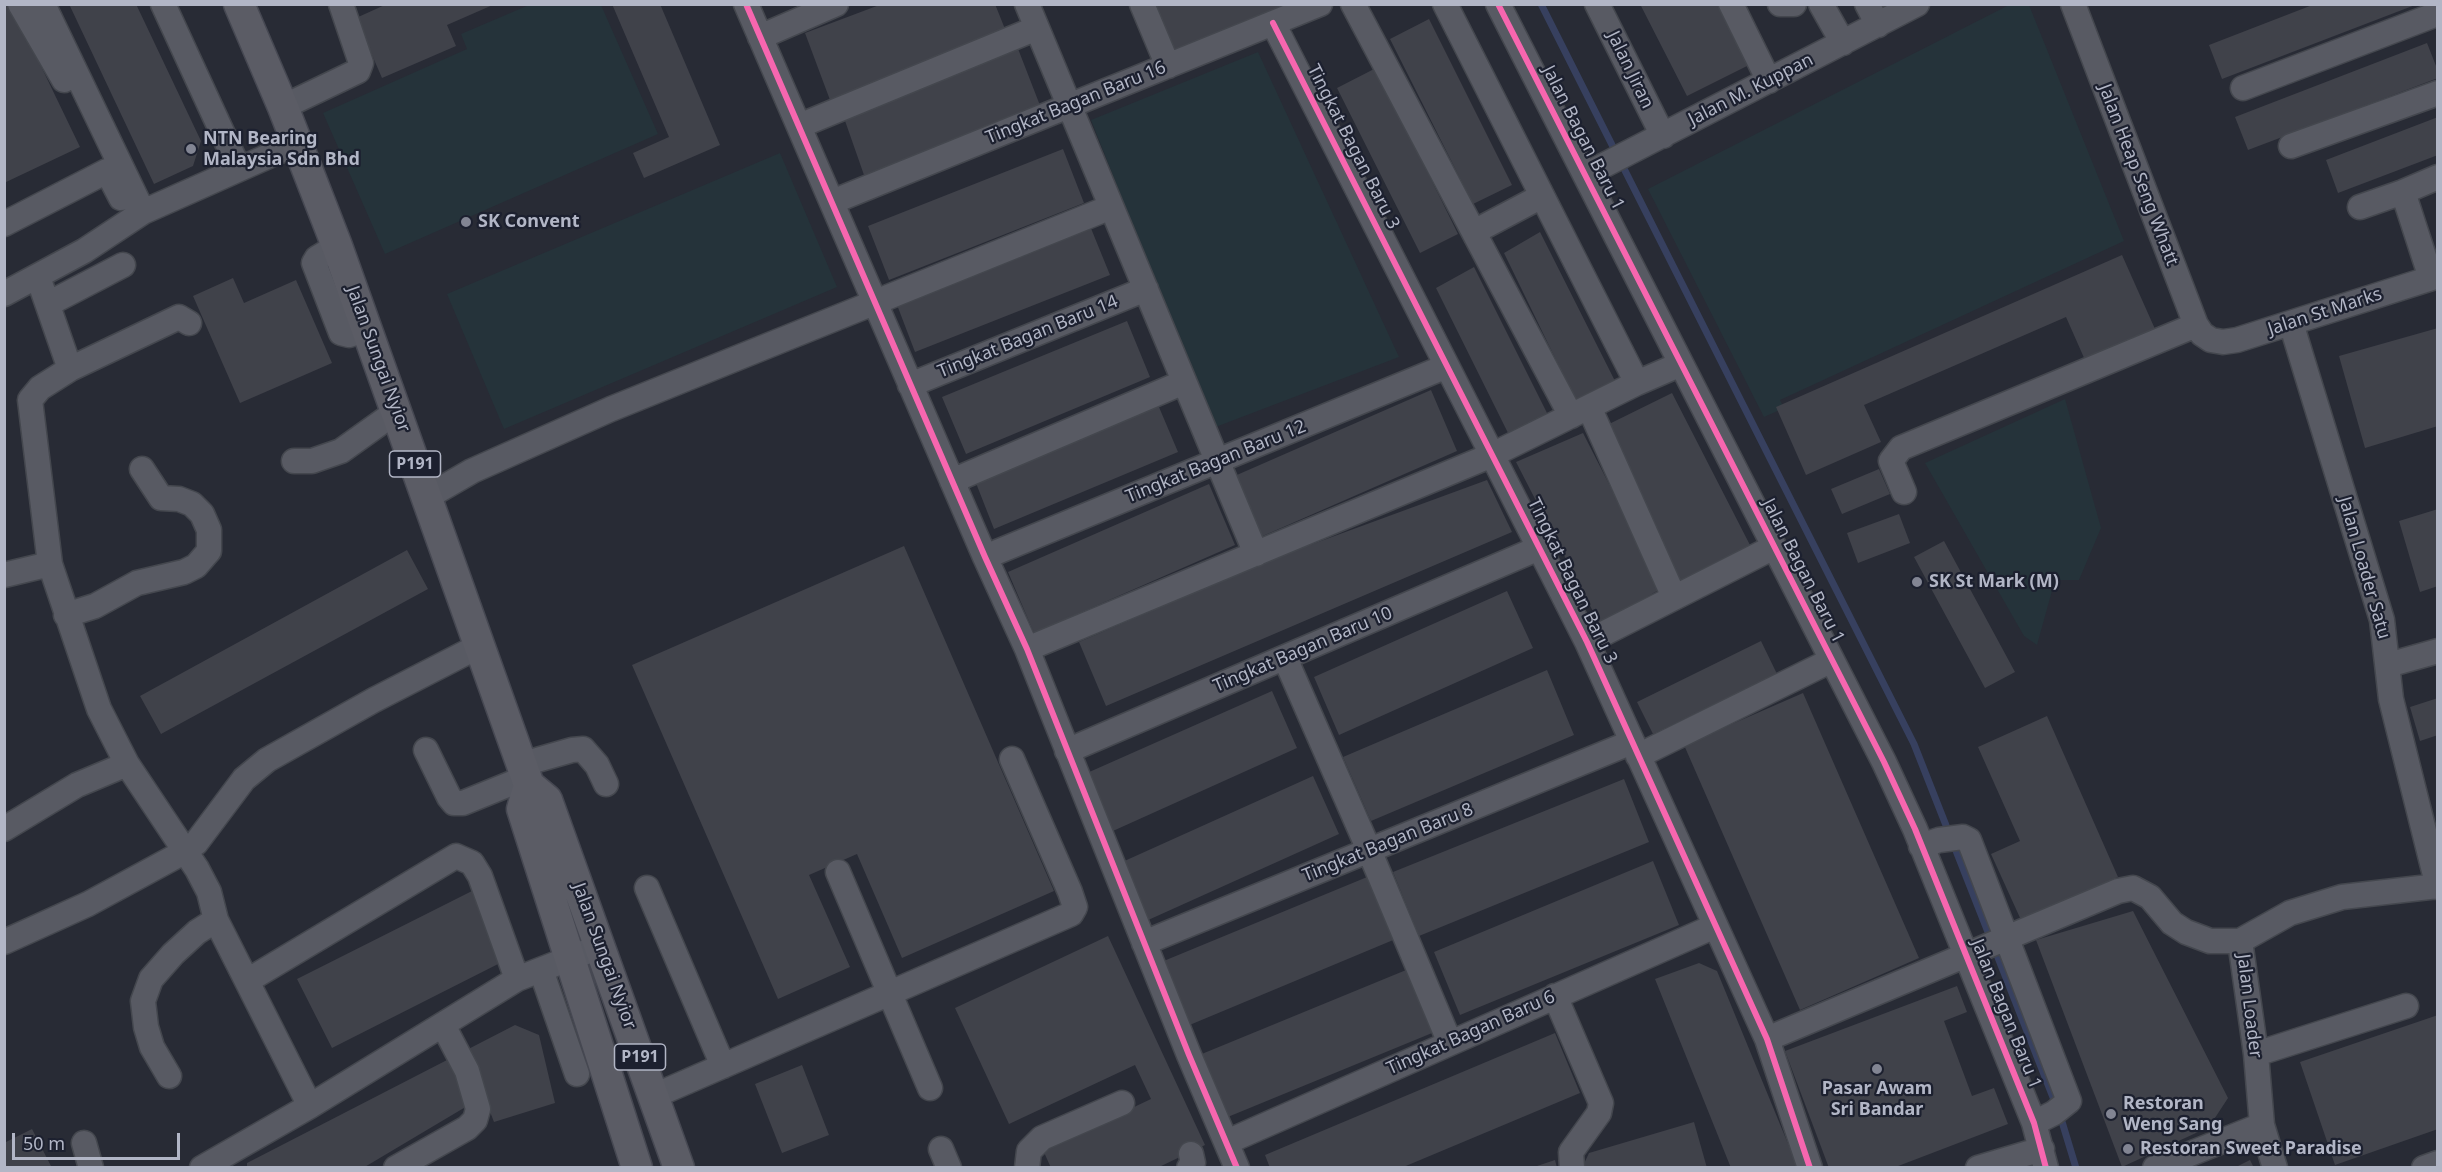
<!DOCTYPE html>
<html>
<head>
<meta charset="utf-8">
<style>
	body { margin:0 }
	#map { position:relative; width:2442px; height:1172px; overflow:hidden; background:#282b35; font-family:"Noto Sans",sans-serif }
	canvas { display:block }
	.frame { position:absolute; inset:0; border:6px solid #b2b6c6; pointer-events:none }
	.scale { position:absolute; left:12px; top:1133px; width:168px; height:27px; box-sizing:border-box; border:3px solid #b2b6c6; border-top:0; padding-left:8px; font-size:18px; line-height:21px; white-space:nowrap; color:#b2b6c6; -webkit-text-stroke:4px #1c202f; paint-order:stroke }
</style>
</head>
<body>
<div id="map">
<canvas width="2442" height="1172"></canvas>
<div class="frame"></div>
<div class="scale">50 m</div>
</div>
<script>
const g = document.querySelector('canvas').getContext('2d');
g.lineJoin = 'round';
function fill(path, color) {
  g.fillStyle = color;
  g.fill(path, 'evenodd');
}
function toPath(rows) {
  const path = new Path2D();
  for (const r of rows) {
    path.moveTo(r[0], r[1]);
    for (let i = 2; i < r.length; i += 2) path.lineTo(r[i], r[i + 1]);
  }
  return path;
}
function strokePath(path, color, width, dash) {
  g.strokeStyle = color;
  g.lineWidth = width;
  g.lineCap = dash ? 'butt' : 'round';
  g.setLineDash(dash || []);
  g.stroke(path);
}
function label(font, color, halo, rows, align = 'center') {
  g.font = font + ' "Noto Sans",sans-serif';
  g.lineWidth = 4.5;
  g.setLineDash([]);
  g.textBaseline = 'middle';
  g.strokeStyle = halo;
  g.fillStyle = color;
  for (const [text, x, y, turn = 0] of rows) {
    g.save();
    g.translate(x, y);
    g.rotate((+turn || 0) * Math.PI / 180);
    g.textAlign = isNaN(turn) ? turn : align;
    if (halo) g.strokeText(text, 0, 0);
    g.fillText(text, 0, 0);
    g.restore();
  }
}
const green = toPath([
	[529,5,601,5,658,134,385,254,323,113,467,49,461,34],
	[2009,5,2029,5,2124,241,1780,400,1784,408,1764,417,1648,189],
	[1258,52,1399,357,1213,428,1091,120],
	[780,153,837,287,504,429,447,294],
	[2065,399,2101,528,2079,580,2055,580,2037,645,2024,636,1925,463]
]);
const stream = toPath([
	[1541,4,1914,744,2056,1105],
	[2060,1115,2076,1168]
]);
const building = toPath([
	[4,4,11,4,80,147,4,183],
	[69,4,136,4,201,141,193,166,154,184],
	[387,4,495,4,447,25,456,46,382,78,356,18],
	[612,4,660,4,720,145,644,178,633,153,669,137],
	[882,4,995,4,1007,34,830,100,805,33],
	[1154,4,1285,4,1175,53],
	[1640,4,1720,4,1751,64,1687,96],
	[2315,4,2415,5,2222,79,2209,45],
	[1429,19,1512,185,1473,204,1390,39],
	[1015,41,1041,108,864,175,843,115],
	[2427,43,2438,71,2438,78,2248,150,2235,117],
	[1376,68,1458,234,1420,253,1337,88],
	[2438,117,2438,155,2338,193,2326,160],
	[1063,149,1084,203,889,280,868,226],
	[1088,221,1110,275,915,352,894,297],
	[1540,232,1616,383,1577,403,1504,253],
	[2122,255,2155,329,2085,360,2066,317,1864,405,1881,442,1806,475,1776,407],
	[1474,267,1550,419,1511,439,1436,288],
	[233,278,244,303,296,280,332,363,240,403,193,296],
	[1127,321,1150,377,966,454,942,397],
	[2438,328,2438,426,2365,448,2339,356],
	[1431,390,1457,451,1256,539,1230,478],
	[1672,393,1751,547,1679,585,1605,426],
	[1156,400,1178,452,994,529,974,478],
	[1583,433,1662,588,1600,625,1516,462],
	[1879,469,1890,494,1842,514,1831,489],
	[1487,480,1512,532,1106,706,1079,642,1280,556],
	[1209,484,1235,545,1034,633,1008,572],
	[2438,509,2438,586,2420,592,2399,521],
	[1899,514,1910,543,1858,563,1847,533],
	[1944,541,2015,672,1985,688,1914,557],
	[904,546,1054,891,902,958,857,854,809,875,850,967,778,999,632,665],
	[407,550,428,589,161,734,140,696],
	[1507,591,1533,648,1339,735,1314,677],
	[1761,641,1777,674,1653,734,1637,702],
	[1547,670,1574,735,1371,821,1343,757],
	[1272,691,1297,748,1104,835,1078,777],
	[1803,693,1919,958,1800,1010,1684,745],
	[2438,698,2438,735,2420,741,2410,707],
	[2047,716,2118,877,2021,920,1991,854,2020,841,1978,747],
	[1313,776,1339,834,1146,921,1120,863],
	[1624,779,1649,842,1419,936,1393,872],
	[1653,861,1679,925,1460,1015,1434,952],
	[1372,875,1398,938,1180,1029,1154,965],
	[472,891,506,960,332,1048,297,979],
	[2133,911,2228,1098,2209,1127,2122,1167,2036,940],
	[1108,936,1205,1145,1157,1168,1051,1168,1043,1150,1151,1099,1135,1065,1009,1124,955,1008],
	[1699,963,1717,971,1798,1168,1731,1168,1655,979],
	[1411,968,1437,1031,1218,1121,1192,1058],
	[1957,986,1967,1012,1944,1021,1972,1096,1994,1088,2008,1124,1893,1168,1829,1168,1785,1051],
	[2438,1015,2438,1129,2335,1165,2300,1062],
	[515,1025,539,1035,555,1103,494,1122,484,1096,363,1168,247,1168,247,1163],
	[1555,1033,1580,1093,1401,1168,1270,1168,1265,1155],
	[802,1065,829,1135,782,1153,755,1084],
	[1694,1122,1707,1168,1582,1168,1589,1153],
	[32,1129,52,1168,4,1168,4,1143],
	[1555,1160,1557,1168,1534,1168,1534,1167],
	[2250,1160,2254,1168,2234,1168]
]);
const minor = toPath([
	[20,4,64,80],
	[43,4,143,212],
	[163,4,239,169],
	[746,4,985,557,1027,649,1189,1055,1237,1168],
	[1027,4,1256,554],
	[1142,4,1168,66],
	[1353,4,1571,416],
	[1445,4,1637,383],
	[1498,4,1884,762,1915,829,2034,1123,2046,1168],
	[1597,4,1663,136],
	[1731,4,1769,81],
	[1780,4,1794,4],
	[1821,4,1843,43],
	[1867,4,1878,25],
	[2073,4,2196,325,2202,334,2211,340,2223,342,2237,340,2438,276],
	[1273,23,1587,642,1767,1039,1810,1168],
	[760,37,836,4],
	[2243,88,2437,14],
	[283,107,358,71,361,63,341,4],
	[799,126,1037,28],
	[2291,146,2438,93],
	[1585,175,1917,4],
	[2403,192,2431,278],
	[832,202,1320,4],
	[2360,207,2403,192,2438,177],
	[4,224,107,171,121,198],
	[1474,232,1542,196],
	[337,246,317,258,314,263,341,333,349,335,367,329],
	[38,277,70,369],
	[4,294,84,251,143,212,298,143],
	[48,304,123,265],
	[189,323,179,317,70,369,40,388,30,400,50,564,99,709,127,764,197,869,209,892,216,920,310,1106],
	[2291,323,2382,620,2391,699,2438,887],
	[910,385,1146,289],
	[1589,407,1674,597],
	[294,461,312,461,341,451,397,411],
	[952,481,1184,382],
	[1904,492,1891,461,1901,448,2196,325],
	[427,497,472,471,611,409,1111,207],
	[985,557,1447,366],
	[4,575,50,564],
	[66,615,95,606,137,583,184,572,196,566,209,551,209,530,202,514,192,504,179,499,161,498,142,469],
	[1587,642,1774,547],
	[1027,649,1492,455,1637,383,1681,364],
	[1285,658,1369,850,1450,1043],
	[2388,665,2438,651],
	[426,750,449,797,454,803,463,803,527,777],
	[1067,751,1539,548],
	[1638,756,1832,660],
	[523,764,572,750,583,749,597,765,606,784],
	[4,829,77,785,127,764],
	[1921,846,1939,840,1963,837,1969,840,2069,1101,2054,1113,2034,1123],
	[838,872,930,1088],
	[647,888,723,1066],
	[4,942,88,904,184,852,196,843,244,779,267,760,374,700,481,645],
	[1144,943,1632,742],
	[541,970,577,1074],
	[247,981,456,856,472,863,480,876,517,979],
	[1555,996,1601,1103,1599,1113,1571,1152,1572,1168],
	[1767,1039,2118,891,2133,888,2150,897,2172,923,2186,932,2210,941,2240,941],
	[2256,1054,2406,1006],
	[169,1076,152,1047,146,1027,143,1001,151,979,173,954,197,932,216,920],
	[654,1096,1071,914,1075,907,1070,892,1012,759],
	[1227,1142,1715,926],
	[84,1143,91,1168],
	[941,1149,949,1168],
	[202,1168,310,1106,517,979,586,952],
	[396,1168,467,1128,475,1120,478,1109,467,1071,443,1025],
	[1027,1168,1029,1151,1042,1138,1122,1103],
	[1189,1168,1193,1163,1191,1154],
	[1978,1168,2042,1149],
	[2155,1168,2262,1125],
	[2275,1168,2262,1125,2256,1054,2240,941,2290,913,2342,897,2438,886],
	[2424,1168,2438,1163]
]);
const major = toPath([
	[239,4,283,107,337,246,529,785,547,800,679,1168],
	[529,785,522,809,637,1168]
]);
const cycleway = toPath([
	[746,4,985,557,1027,649,1189,1055,1237,1168],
	[1498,4,1884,762,1915,829,2034,1123,2046,1168],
	[1273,23,1587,642,1767,1039,1810,1168]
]);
const markers = [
	[191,149,6,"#828593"],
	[466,222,6,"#828593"],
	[1917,582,6,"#828593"],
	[1877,1069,6,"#828593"],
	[2111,1114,6,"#828593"],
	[2128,1149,6,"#828593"]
];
const shields = [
	[415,464,51],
	[640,1057,51]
];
const shieldNames = [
	["P191",415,464],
	["P191",640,1057]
];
const streetNames = [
	["Jalan Jiran",1630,70,64],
	["Jalan M. Kuppan",1751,90,-27],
	["Tingkat Bagan Baru 16",1076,103,-22],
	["Jalan Bagan Baru 1",1583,138,63],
	["Tingkat Bagan Baru 3",1353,147,63],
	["Jalan Heap Seng Whatt",2138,175,69],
	["Jalan St Marks",2325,312,-18],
	["Tingkat Bagan Baru 14",1028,337,-22],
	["Jalan Sungai Nyior",378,359,70],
	["Tingkat Bagan Baru 12",1216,462,-22],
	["Jalan Loader Satu",2364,568,74],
	["Jalan Bagan Baru 1",1803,571,63],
	["Tingkat Bagan Baru 3",1572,581,64],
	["Tingkat Bagan Baru 10",1303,650,-23],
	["Tingkat Bagan Baru 8",1388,843,-22],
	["Jalan Sungai Nyior",604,956,70],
	["Jalan Loader",2249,1006,83],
	["Jalan Bagan Baru 1",2006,1014,68],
	["Tingkat Bagan Baru 6",1471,1033,-24]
];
const poiNames = [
	["NTN Bearing",203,139],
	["Malaysia Sdn Bhd",203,160],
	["SK Convent",478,222],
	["SK St Mark (M)",1929,582],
	["Pasar Awam",1877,1089,"center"],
	["Sri Bandar",1877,1110,"center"],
	["Restoran",2123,1104],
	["Weng Sang",2123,1125],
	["Restoran Sweet Paradise",2140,1149]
];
fill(green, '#25333a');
strokePath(stream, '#37405f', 7);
fill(building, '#40424a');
strokePath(minor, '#44474e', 27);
strokePath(major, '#464852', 33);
strokePath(minor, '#585a63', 24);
strokePath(major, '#5b5c65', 30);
strokePath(cycleway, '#f766af', 6);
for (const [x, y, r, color] of markers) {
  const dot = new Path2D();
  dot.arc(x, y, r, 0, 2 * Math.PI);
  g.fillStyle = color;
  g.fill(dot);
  strokePath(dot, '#1c202f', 2);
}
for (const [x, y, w] of shields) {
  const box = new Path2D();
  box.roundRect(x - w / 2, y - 13, w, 26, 4.5);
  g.fillStyle = '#1c202f';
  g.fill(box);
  strokePath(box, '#b2b6c6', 1.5);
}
label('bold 16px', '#b2b6c6', null, shieldNames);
label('18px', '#b2b6c6', '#1c202f', streetNames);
label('bold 18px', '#b2b6c6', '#1c202f', poiNames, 'left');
</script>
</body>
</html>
